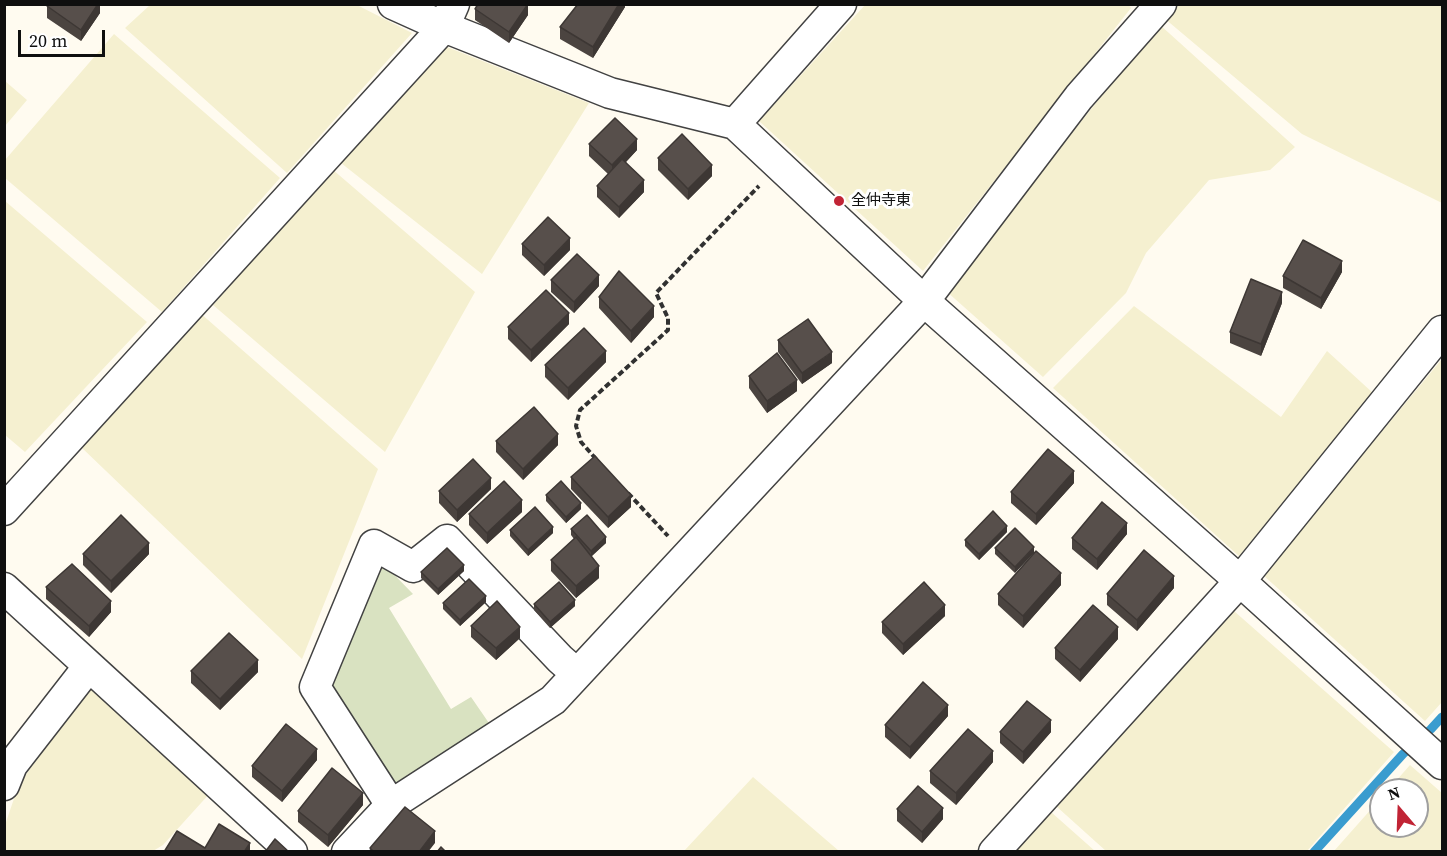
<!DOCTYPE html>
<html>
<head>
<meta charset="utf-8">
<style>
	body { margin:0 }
	#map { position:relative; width:1447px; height:856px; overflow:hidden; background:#fffbf0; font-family:"Source Serif 4",serif }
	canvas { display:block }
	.frame { position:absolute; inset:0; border:6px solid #0f0f0f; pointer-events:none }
	.north { position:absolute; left:1369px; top:778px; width:60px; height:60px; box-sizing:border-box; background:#fff; border:2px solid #9f9f9f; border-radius:50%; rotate:341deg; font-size:16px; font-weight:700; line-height:24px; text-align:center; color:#0f0f0f }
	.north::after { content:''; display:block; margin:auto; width:21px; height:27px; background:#c12435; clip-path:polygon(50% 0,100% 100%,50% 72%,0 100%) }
	.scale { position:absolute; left:18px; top:30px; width:87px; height:27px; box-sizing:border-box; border:3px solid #0f0f0f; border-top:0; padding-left:8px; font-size:18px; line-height:21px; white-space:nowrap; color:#0f0f0f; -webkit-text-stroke:4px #fff; paint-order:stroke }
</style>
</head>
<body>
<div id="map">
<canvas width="1447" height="856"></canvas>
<div class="frame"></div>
<div class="north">N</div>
<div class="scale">20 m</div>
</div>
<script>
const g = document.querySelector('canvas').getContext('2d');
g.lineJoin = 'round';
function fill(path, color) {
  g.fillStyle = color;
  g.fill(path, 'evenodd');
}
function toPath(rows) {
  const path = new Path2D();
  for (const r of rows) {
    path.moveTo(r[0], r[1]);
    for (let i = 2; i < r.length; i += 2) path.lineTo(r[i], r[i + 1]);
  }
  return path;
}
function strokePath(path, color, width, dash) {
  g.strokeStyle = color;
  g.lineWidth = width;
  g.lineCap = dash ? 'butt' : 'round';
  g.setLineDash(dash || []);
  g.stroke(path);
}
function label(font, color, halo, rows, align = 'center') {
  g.font = font + ' "Source Serif 4","Noto Sans JP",serif';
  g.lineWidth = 6;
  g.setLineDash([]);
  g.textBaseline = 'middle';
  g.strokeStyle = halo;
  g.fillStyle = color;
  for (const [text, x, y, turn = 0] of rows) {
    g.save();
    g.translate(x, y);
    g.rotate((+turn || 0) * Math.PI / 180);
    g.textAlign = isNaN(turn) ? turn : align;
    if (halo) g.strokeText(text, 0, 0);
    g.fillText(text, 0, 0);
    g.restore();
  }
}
const farmland = toPath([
	[355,4,412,33,287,173,125,28,150,5],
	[1128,4,1131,8,923,271,759,121,865,5],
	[1177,4,1442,5,1442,203,1302,134,1164,18],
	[1159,24,1295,147,1270,170,1209,180,1146,253,1126,293,1043,377,946,291],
	[114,34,280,178,162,312,5,178,5,160],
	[447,47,589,103,482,274,341,163],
	[5,81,27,100,5,126],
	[332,169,475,292,385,452,213,305],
	[5,201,147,322,25,452,5,435],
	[1134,306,1281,417,1327,351,1373,393,1239,556,1053,388],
	[199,312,378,469,302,659,81,447],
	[1442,359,1442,702,1425,721,1263,575],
	[1234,611,1394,752,1307,851,1106,851,1056,806],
	[91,685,211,792,163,845,153,851,5,852,5,825,19,784],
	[1410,765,1442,793,1442,851,1334,851,1381,798,1381,826,1417,826,1417,790,1388,790],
	[753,777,839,851,684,851],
	[1051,812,1095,851,1014,852]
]);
const cemetery = toPath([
	[379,559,413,594,389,608,451,709,471,697,491,726,391,787,327,679]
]);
const stream = toPath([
	[1314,852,1403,754,1431,729,1442,717]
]);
const path = toPath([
	[596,459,581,442,576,426,580,410,668,330,668,318,656,293,759,186],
	[628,493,668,536]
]);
const minor = toPath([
	[393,4,444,27,610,93,735,124,924,301,1240,581,1442,764],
	[735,124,841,4],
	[4,510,444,27,454,4],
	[4,588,292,852],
	[4,785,12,765,89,666],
	[391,805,315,687,374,545,413,567,447,540,560,659,577,674],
	[347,852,391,805,553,700,924,301,1079,97,1161,4],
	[994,852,1240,581,1442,331]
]);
const wall = toPath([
	[100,4,100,13,81,41,47,18,47,6],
	[625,4,625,7,593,58,560,39,560,27],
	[475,9,528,15,509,43,475,20],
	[589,144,637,150,626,162,644,192,619,218,597,197,597,186,608,174,589,156],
	[658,158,712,176,688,200,658,170],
	[522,244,570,250,544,276,522,255],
	[1342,272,1321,309,1283,288,1283,276],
	[551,280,599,286,574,313,551,292],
	[599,297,654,317,631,343,599,308],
	[1282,303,1261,356,1230,343,1230,332],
	[569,324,531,362,508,339,508,327],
	[778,340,832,363,802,384,778,352],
	[606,362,568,400,545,377,545,365],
	[749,376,797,391,767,413,749,388],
	[496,441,558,445,523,480,496,452],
	[571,477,631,507,608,528,571,489],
	[1074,483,1036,525,1011,503,1011,492],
	[491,489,457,522,439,503,439,491],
	[546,495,581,509,566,523,546,501],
	[522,512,487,544,469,525,469,514],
	[1015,528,1015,573,995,554,995,548],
	[571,529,606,543,591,556,599,578,576,598,551,571,551,560,574,539,571,535],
	[510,530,553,533,528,556,510,536],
	[1007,532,979,560,965,546,965,540],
	[1127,534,1097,570,1072,549,1072,538],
	[83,554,149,554,111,593,83,565],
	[464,571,438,595,421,578,421,572],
	[1061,585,1023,628,998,605,998,594],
	[46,587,111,612,89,637,46,599],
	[1174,588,1137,631,1107,605,1107,594],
	[486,602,460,626,443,609,443,603],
	[534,604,575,606,550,628,534,610],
	[945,616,903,655,882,633,882,622],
	[471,626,520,638,496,660,471,637],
	[1118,639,1080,682,1055,659,1055,648],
	[191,671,258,672,220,710,191,683],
	[948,716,910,759,885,737,885,725],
	[1000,732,1051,732,1023,764,1000,743],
	[317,760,282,802,252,777,252,766],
	[993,762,956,805,930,783,930,771],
	[363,805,328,847,298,822,298,811],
	[897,809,943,819,922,843,897,821]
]);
const shadedWall = toPath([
	[98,4,100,4,100,13,81,41,81,30],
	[528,4,528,15,509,43,509,32],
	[619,4,625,4,625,7,593,58,593,47],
	[637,139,637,150,612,177,612,165],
	[712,165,712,176,688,200,688,189],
	[644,180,644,192,619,218,619,207],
	[570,238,570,250,544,276,544,265],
	[1342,261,1342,272,1321,309,1321,298],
	[599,275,599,286,574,313,574,302],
	[1282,292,1282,303,1261,356,1261,344],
	[654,306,654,317,631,343,631,331],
	[569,313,569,324,531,362,531,350],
	[606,351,606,362,568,400,568,388],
	[832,352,832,363,802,384,802,373],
	[797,380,797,391,767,413,767,401],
	[558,434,558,445,523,480,523,469],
	[1074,471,1074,483,1036,525,1036,514],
	[491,478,491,489,457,522,457,510],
	[631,495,631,507,608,528,608,517],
	[522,500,522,512,487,544,487,533],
	[581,503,581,509,566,523,566,517],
	[1127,523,1127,534,1097,570,1097,559],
	[1007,526,1007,532,979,560,979,554],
	[553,527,553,533,528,556,528,550],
	[606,537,606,543,591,557,591,551],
	[149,543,149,554,111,593,111,581],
	[1034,547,1034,553,1015,573,1015,567],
	[464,565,464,571,438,595,438,589],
	[599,566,599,578,576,598,576,586],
	[1061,573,1061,585,1023,628,1023,616],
	[1174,576,1174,588,1137,631,1137,620],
	[486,596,486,602,460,626,460,620],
	[575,600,575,606,550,628,550,622],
	[111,601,111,612,89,637,89,626],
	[945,605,945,616,903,655,903,644],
	[520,627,520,638,496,660,496,648],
	[1118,627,1118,639,1080,682,1080,670],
	[258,660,258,672,220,710,220,699],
	[948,705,948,716,910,759,910,747],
	[1051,720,1051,732,1023,764,1023,752],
	[317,749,317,760,282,802,282,791],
	[993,751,993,762,956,805,956,793],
	[363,793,363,805,328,847,328,835],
	[943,808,943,819,922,843,922,832],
	[435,831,435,843,428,852,419,852],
	[250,843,250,852,244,852]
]);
const building = toPath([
	[48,4,98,4,81,30,47,6,48,4],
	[478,4,528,4,509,32,475,9,478,4],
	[578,4,619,4,593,47,560,27,578,4],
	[615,118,637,139,612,165,589,144,615,118],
	[682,134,712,165,688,189,658,158,682,134],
	[622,159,644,180,619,207,597,186,622,159],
	[548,217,570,238,544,265,522,244,548,217],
	[1303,240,1342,261,1321,298,1283,276,1303,240],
	[577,254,599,275,574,302,551,280,577,254],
	[619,271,654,306,631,331,599,297,619,271],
	[1251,279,1282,292,1261,344,1230,332,1251,279],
	[546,290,569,313,531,350,508,327,546,290],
	[808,319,832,352,802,373,778,340,808,319],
	[584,328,606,351,568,388,545,365,584,328],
	[777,353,797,380,767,401,749,376,777,353],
	[534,407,558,434,523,469,496,441,534,407],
	[1048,449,1074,471,1036,514,1011,492,1048,449],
	[595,456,631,495,608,517,571,477,595,456],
	[473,459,491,478,457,510,439,491,473,459],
	[504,481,522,500,487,533,469,514,504,481],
	[561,481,581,503,566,517,546,495,561,481],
	[1102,502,1127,523,1097,559,1072,538,1102,502],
	[535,507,553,527,528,550,510,530,535,507],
	[993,511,1007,526,979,554,965,540,993,511],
	[121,515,149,543,111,581,83,554,121,515],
	[587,515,606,537,591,551,571,529,587,515],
	[1015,528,1034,547,1015,567,995,548,1015,528],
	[576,537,599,566,576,586,551,560,576,537],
	[447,548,464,565,438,589,421,572,447,548],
	[1144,550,1174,576,1137,620,1107,594,1144,550],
	[1036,551,1061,573,1023,616,998,594,1036,551],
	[72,564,111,601,89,626,46,587,72,564],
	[469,579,486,596,460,620,443,603,469,579],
	[559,582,575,600,550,622,534,604,559,582],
	[924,582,945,605,903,644,882,622,924,582],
	[497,601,520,627,496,648,471,626,497,601],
	[1093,605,1118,627,1080,670,1055,648,1093,605],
	[229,633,258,660,220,699,191,671,229,633],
	[923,682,948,705,910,747,885,725,923,682],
	[1027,701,1051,720,1023,752,1000,732,1027,701],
	[286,724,317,749,282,791,252,766,286,724],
	[968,729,993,751,956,793,930,771,968,729],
	[332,768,363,793,328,835,298,811,332,768],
	[918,786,943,808,922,832,897,809,918,786],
	[405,807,435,831,419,852,374,852,370,848,405,807],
	[219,824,250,843,244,852,164,852,177,831,205,848,219,824],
	[275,839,289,852,265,852,275,839],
	[441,847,446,852,437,852,441,847]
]);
const markers = [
	[839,201,6,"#c12435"]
];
const poiNames = [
	["全仲寺東",851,201]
];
fill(farmland, '#f5f0d0');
fill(cemetery, '#d9e2c1');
strokePath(stream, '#3a9ccf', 9);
strokePath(minor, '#424242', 33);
strokePath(path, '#313131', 4, [6, 3]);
strokePath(minor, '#fff', 30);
fill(wall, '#4b4440');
fill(shadedWall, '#3d3734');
fill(building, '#574f4b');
strokePath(building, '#3d3734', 1.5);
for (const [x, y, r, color] of markers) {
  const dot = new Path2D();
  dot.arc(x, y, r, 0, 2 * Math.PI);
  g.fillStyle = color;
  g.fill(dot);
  strokePath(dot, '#fff', 2);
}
label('15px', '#0f0f0f', '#fff', poiNames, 'left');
</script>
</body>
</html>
